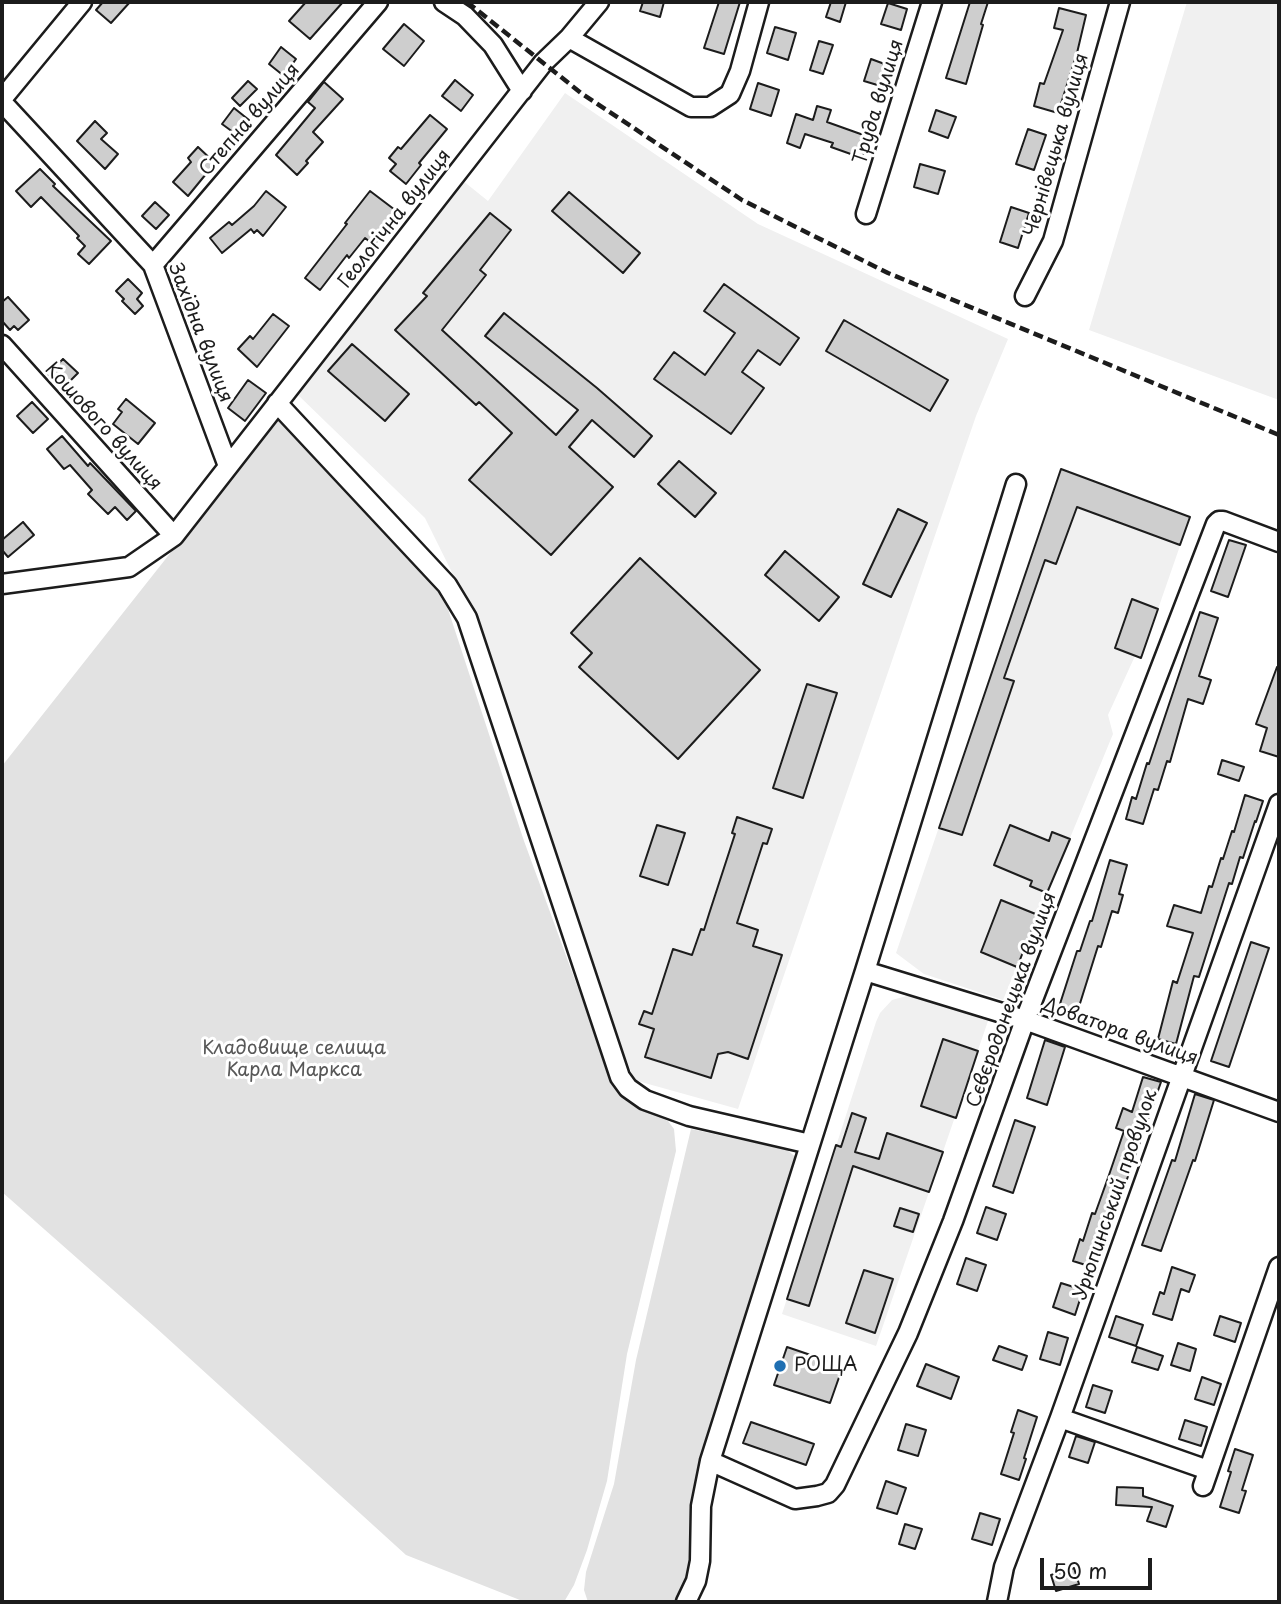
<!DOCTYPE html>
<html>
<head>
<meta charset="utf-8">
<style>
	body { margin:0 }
	#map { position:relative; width:1281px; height:1604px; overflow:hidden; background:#fff; font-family:"Playpen Sans",sans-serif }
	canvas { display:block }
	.frame { position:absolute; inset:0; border:4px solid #1c1c1c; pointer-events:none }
	.scale { position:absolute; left:1040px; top:1558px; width:112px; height:32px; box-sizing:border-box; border:4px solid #1c1c1c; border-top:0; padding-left:9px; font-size:21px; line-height:24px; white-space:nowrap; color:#1c1c1c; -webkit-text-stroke:5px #fff; paint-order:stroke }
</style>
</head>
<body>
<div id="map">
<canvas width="1281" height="1604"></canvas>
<div class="frame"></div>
<div class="scale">50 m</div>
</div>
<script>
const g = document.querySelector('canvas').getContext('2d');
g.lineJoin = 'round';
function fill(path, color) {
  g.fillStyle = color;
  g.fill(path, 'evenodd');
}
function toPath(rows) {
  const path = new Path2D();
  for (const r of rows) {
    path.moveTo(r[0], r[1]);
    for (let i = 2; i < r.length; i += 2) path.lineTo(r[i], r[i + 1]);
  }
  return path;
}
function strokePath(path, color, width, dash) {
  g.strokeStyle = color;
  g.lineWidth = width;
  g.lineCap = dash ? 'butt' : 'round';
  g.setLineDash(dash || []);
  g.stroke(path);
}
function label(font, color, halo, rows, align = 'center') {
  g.font = font + ' "Playpen Sans",sans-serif';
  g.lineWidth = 6;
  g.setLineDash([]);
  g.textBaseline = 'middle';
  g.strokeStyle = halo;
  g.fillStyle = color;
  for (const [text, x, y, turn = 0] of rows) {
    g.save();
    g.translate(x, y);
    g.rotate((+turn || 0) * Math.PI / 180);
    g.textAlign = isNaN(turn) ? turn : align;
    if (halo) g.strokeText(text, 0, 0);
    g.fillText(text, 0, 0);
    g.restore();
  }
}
const built = toPath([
	[1187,2,1279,2,1279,400,1089,330],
	[565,93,758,224,1008,339,976,416,738,1109,634,1080,582,942,486,641,425,518,297,394,462,180,488,201],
	[1061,469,1190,517,1141,658,1135,656,1108,715,1113,734,1003,1000,924,974,896,953],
	[910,995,988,1021,876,1346,782,1314,876,1022,880,1013,892,1000]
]);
const green = toPath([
	[277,418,371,513,445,600,524,841,612,1081,620,1094,633,1104,668,1121,674,1129,676,1151,627,1354,607,1481,587,1550,574,1585,564,1602,525,1602,406,1555,154,1326,2,1192,2,766],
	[691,1129,787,1150,797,1158,688,1576,679,1596,674,1602,588,1602,584,1590,586,1572,614,1484,636,1360]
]);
const building = toPath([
	[103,2,130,2,111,23,96,10,103,2],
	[306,2,343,2,310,39,289,21,306,2],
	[643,2,664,2,660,17,640,11,643,2],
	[719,2,740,2,724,54,704,48,719,2],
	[831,2,846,2,840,22,826,17,831,2],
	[970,2,988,2,981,24,983,25,966,84,946,78,970,2],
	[888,3,907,9,901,30,881,24,888,3],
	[1059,8,1086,15,1077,53,1058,113,1034,106,1040,83,1044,84,1063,30,1054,28,1059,8],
	[404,24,424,41,404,66,383,49,404,24],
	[775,27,796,33,788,60,767,53,775,27],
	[819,41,833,45,823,74,810,70,819,41],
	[281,47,296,59,284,76,269,64,281,47],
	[871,59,890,66,884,87,864,81,871,59],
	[455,80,473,95,461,111,442,96,455,80],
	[248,81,257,89,240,106,232,98,248,81],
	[324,82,343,99,313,132,323,142,306,161,308,163,297,175,276,155,315,108,308,102,324,82],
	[758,83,779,90,771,116,750,109,758,83],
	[817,106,831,110,827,122,869,137,862,158,831,147,833,143,805,134,800,148,787,143,796,114,813,120,817,106],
	[234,108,249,120,237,135,222,124,234,108],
	[936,110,956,117,948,138,929,131,936,110],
	[430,115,447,129,419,163,421,165,406,184,390,171,396,164,389,158,398,147,401,149,430,115],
	[95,121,107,133,101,139,118,154,105,169,77,141,95,121],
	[1028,129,1046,135,1034,170,1016,164,1028,129],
	[198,147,215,163,188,196,173,182,191,162,188,158,198,147],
	[920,164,945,171,938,194,914,187,920,164],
	[40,169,55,184,53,186,111,241,89,264,78,254,85,246,77,238,79,236,41,197,31,207,16,191,40,169],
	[266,191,286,207,263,236,257,230,254,233,251,229,222,253,210,238,229,222,232,225,254,206,266,191],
	[370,191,399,213,374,245,365,238,349,258,347,255,320,290,305,278,347,224,345,223,370,191],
	[569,192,640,253,623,273,552,211,569,192],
	[155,202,169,215,156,229,142,216,155,202],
	[1011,207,1029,213,1018,248,1000,242,1011,207],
	[490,213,511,230,480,270,486,275,442,330,556,435,578,410,485,336,504,313,597,388,652,436,634,457,592,420,569,447,613,487,551,555,469,480,512,433,479,402,476,405,395,330,427,296,423,293,490,213],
	[128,279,142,293,137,299,143,306,135,314,122,301,124,299,116,291,128,279],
	[724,284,799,338,780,365,758,350,742,372,764,388,731,434,654,379,674,352,705,375,735,333,704,311,724,284],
	[8,297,29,320,18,330,14,326,10,330,2,321,2,302,8,297],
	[273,314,289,326,257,367,238,349,250,336,253,339,273,314],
	[844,320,948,380,930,411,826,351,844,320],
	[352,344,409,394,385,421,328,371,352,344],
	[63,359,78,373,63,388,48,374,63,359],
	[248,380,266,393,245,421,228,408,248,380],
	[126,399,155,423,138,444,113,424,122,412,118,409,126,399],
	[32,402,48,419,33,433,17,416,32,402],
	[62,436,88,466,90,463,136,511,127,520,115,507,108,514,88,494,92,490,70,465,64,469,47,449,62,436],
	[679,461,716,493,695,517,658,484,679,461],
	[1061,469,1190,517,1180,545,1077,507,1056,564,1045,560,1004,678,1014,681,962,835,939,828,1061,469],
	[898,509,927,523,891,597,863,584,898,509],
	[23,522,34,535,8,557,2,550,2,540,23,522],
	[1229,540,1246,545,1228,597,1211,591,1229,540],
	[785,551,839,597,819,621,765,575,785,551],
	[640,558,760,670,678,759,579,667,592,653,571,633,640,558],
	[1132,599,1158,609,1141,658,1115,648,1132,599],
	[1200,612,1218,618,1199,676,1211,680,1203,704,1188,699,1170,762,1167,761,1158,790,1154,789,1143,824,1126,819,1132,797,1136,799,1147,763,1149,764,1200,612],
	[1277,667,1279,667,1279,757,1260,751,1267,728,1256,724,1277,667],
	[807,684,837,693,803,798,773,788,807,684],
	[1222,760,1244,767,1239,781,1218,774,1222,760],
	[1245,795,1263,801,1256,822,1255,821,1243,858,1240,857,1232,884,1229,883,1199,977,1194,976,1176,1044,1158,1039,1173,981,1177,983,1193,933,1167,926,1174,905,1201,913,1209,886,1212,887,1221,858,1223,859,1232,831,1234,832,1245,795],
	[737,817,772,829,767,844,763,843,737,923,758,930,753,946,782,955,748,1059,728,1052,718,1054,711,1078,645,1057,654,1029,639,1024,644,1011,652,1014,673,949,692,955,701,929,704,930,709,914,735,834,732,833,737,817],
	[657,825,685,833,668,885,640,876,657,825],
	[1010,825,1049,841,1052,832,1070,839,1047,893,1030,886,1032,881,994,865,1010,825],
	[1110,860,1127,865,1119,894,1123,895,1118,913,1112,911,1101,947,1098,946,1077,1013,1059,1007,1077,951,1080,951,1090,921,1092,921,1110,860],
	[1001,900,1038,915,1017,967,981,952,1001,900],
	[1251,942,1269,948,1229,1067,1211,1061,1251,942],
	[943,1039,978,1051,956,1118,921,1106,943,1039],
	[1045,1040,1065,1047,1047,1105,1027,1098,1045,1040],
	[1143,1077,1161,1082,1119,1202,1117,1202,1104,1240,1101,1239,1092,1267,1073,1261,1080,1239,1083,1241,1092,1213,1095,1214,1109,1175,1124,1131,1116,1128,1123,1108,1132,1112,1143,1077],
	[1195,1094,1214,1100,1195,1161,1193,1160,1161,1251,1142,1245,1172,1160,1175,1161,1195,1094],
	[852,1113,866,1118,855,1152,879,1159,887,1133,943,1152,929,1192,853,1166,809,1306,787,1299,836,1145,841,1147,852,1113],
	[1015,1120,1035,1127,1013,1193,993,1186,1015,1120],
	[986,1207,1006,1214,997,1240,977,1233,986,1207],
	[900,1208,919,1214,913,1232,894,1226,900,1208],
	[966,1258,986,1265,977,1291,957,1284,966,1258],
	[1172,1267,1195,1275,1189,1292,1181,1289,1172,1320,1153,1314,1160,1292,1164,1294,1172,1267],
	[864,1270,893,1279,875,1333,846,1323,864,1270],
	[1061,1283,1083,1290,1075,1315,1053,1307,1061,1283],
	[1116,1316,1143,1325,1136,1346,1109,1337,1116,1316],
	[1220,1316,1241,1323,1235,1342,1214,1335,1220,1316],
	[1048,1332,1068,1338,1060,1365,1040,1359,1048,1332],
	[1178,1343,1196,1349,1190,1371,1171,1365,1178,1343],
	[999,1346,1027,1356,1022,1370,993,1360,999,1346],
	[787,1347,843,1366,830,1403,774,1385,787,1347],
	[1137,1347,1163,1356,1158,1370,1132,1362,1137,1347],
	[926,1364,959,1377,951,1399,917,1386,926,1364],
	[1202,1377,1221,1384,1214,1405,1195,1399,1202,1377],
	[1093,1385,1112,1391,1105,1413,1086,1407,1093,1385],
	[1018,1410,1037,1417,1024,1458,1026,1459,1019,1480,1001,1474,1014,1433,1011,1432,1018,1410],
	[1185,1420,1207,1427,1201,1446,1179,1439,1185,1420],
	[751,1422,814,1444,806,1465,743,1443,751,1422],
	[906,1424,926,1430,918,1456,898,1450,906,1424],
	[1076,1436,1095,1442,1088,1463,1069,1457,1076,1436],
	[1235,1449,1253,1455,1242,1490,1246,1491,1239,1513,1220,1507,1231,1472,1228,1471,1235,1449],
	[886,1481,906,1488,897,1514,877,1508,886,1481],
	[1117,1487,1143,1488,1143,1496,1173,1506,1166,1527,1147,1521,1152,1507,1116,1505,1117,1487],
	[980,1513,1000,1519,992,1545,972,1539,980,1513],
	[905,1524,922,1529,915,1549,899,1544,905,1524],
	[1074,1568,1079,1584,1056,1591,1051,1575,1074,1568]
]);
const street = toPath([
	[444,2,465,16,493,45,522,91],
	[569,38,691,107,710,107,730,94,740,71,759,2],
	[2,99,82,2],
	[2,102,153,265,228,466],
	[866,214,932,2],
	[153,265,378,2],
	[1025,296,1053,241,1120,2],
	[2,345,174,536],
	[277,403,447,585,467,618,620,1077,628,1088,645,1100,689,1116,810,1144],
	[2,584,129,567,174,536,543,63,569,38,599,2],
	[865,971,1025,1020,1279,1112],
	[1060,1418,1208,1470],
	[710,1461,795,1499,817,1496,828,1493,835,1485,908,1333,953,1221,1025,1020,1216,524,1219,521,1223,521,1279,542],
	[1203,1486,1279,1267],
	[686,1602,696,1581,700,1561,701,1506,710,1461,865,971,1016,484],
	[997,1602,1004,1567,1060,1418,1279,804]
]);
const rail = toPath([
	[467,2,581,93,742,200,888,273,1279,435]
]);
const markers = [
	[780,1366,7,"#1f6fb2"]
];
const streetNames = [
	["Труда вулиця",879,102,-73],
	["Степна вулиця",250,120,-49],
	["Чернівецька вулиця",1057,145,-74],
	["Геологічна вулиця",395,219,-52],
	["Західна вулиця",200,333,69],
	["Кошового вулиця",103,427,48],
	["Сєвєродонецька вулиця",1012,1000,-70],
	["Доватора вулиця",1120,1032,20],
	["Урюпинський провулок",1116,1195,-71]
];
const parkNames = [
	["Кладовище селища",294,1049],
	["Карла Маркса",294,1071]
];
const poiNames = [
	["РОЩА",794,1366]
];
fill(built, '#f0f0f0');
fill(green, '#e2e2e2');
fill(building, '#cecece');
strokePath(building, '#1c1c1c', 2);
strokePath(street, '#1c1c1c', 23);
strokePath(street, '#fff', 18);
strokePath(rail, '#1c1c1c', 4.5, [10, 5]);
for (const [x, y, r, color] of markers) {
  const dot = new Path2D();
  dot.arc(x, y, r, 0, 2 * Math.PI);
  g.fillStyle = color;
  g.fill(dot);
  strokePath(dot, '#fff', 2.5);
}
label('19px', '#1c1c1c', '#fff', streetNames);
label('19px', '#575757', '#fff', parkNames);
label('19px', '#1c1c1c', '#fff', poiNames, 'left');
</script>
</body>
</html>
